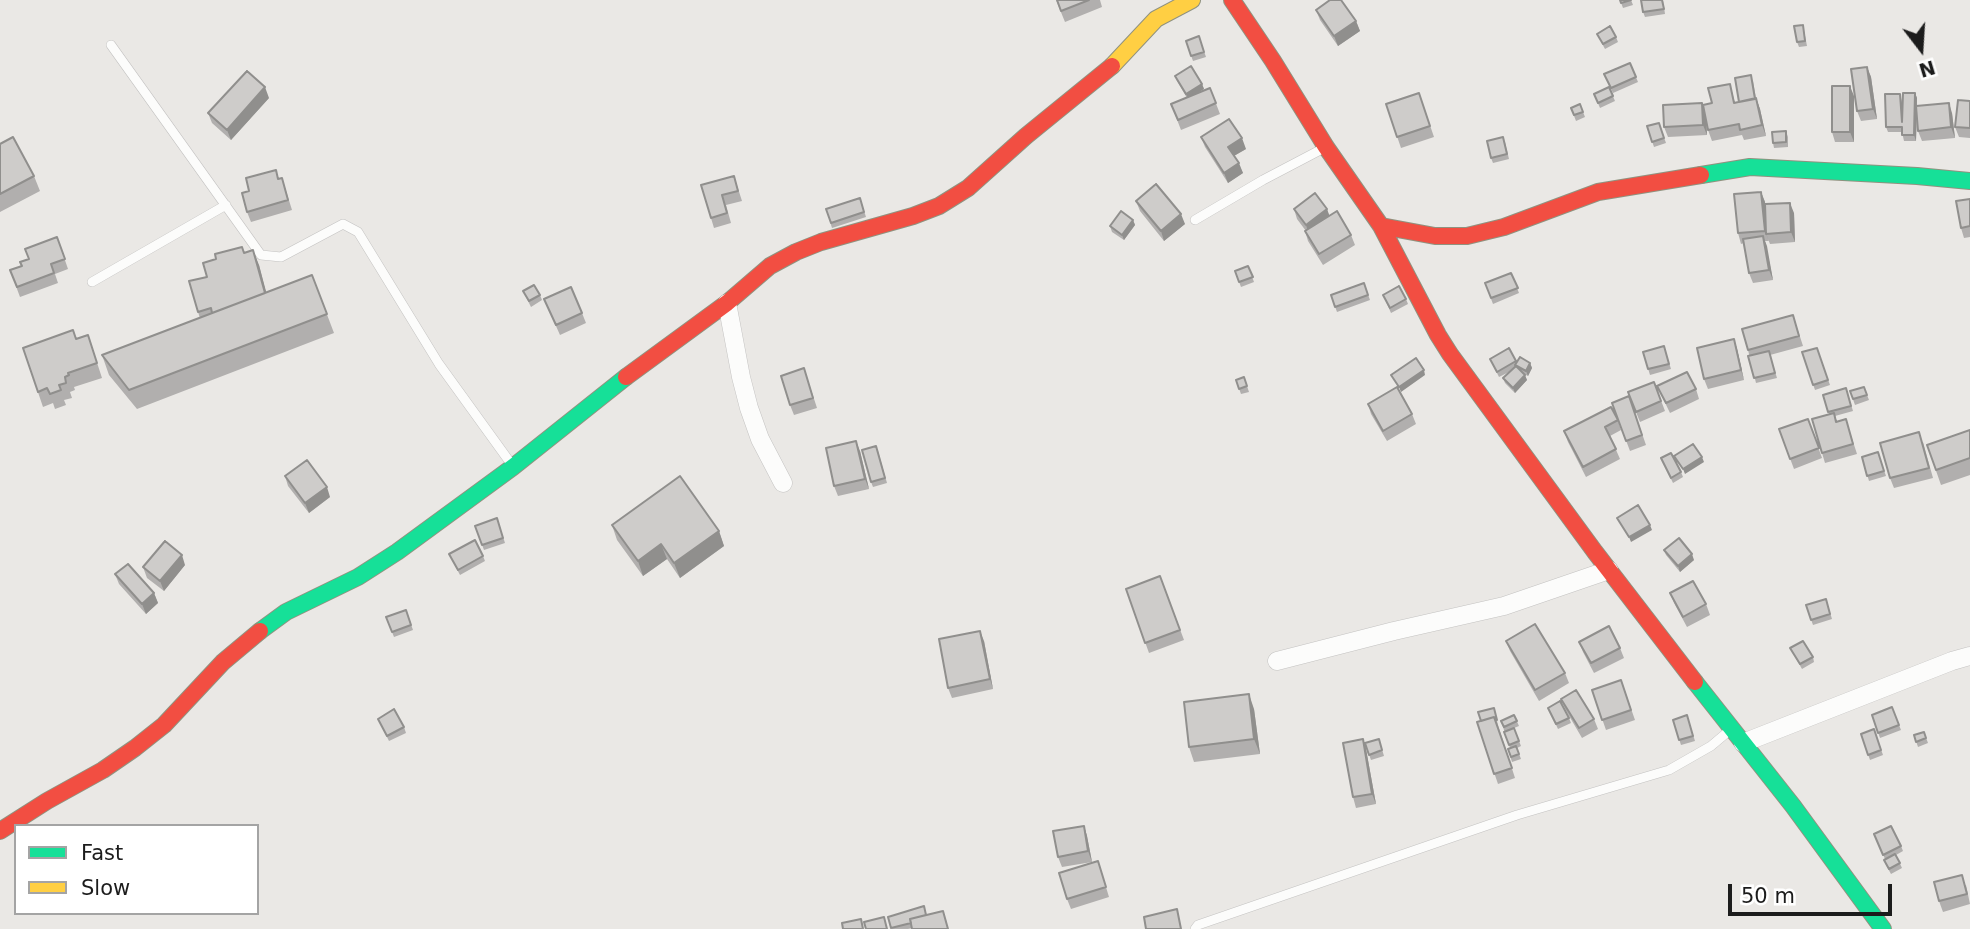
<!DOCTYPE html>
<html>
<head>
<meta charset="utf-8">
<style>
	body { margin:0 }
	#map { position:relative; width:1970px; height:929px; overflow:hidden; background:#eae8e5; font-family:"DejaVu Sans",sans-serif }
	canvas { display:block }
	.legend { position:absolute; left:14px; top:824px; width:245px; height:91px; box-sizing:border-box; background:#fff; border:2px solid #a4a4a4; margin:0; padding:9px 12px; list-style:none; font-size:21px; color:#1c1c1c }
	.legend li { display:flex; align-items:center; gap:14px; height:35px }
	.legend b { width:35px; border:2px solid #a4a4a4 }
	.north { position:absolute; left:1886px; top:14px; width:70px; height:70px; -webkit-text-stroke:5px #fff; paint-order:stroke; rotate:163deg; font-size:19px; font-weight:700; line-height:28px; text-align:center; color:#1c1c1c }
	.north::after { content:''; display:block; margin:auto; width:24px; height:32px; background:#1c1c1c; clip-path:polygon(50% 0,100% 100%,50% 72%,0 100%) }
	.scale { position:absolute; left:1728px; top:884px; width:164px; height:32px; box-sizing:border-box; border:4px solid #1c1c1c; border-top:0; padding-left:9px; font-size:21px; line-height:24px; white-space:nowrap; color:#1c1c1c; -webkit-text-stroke:5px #fff; paint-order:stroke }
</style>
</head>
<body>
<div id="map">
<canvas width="1970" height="929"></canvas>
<ul class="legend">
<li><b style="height:9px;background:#16e098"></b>Fast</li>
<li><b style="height:9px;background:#ffcf43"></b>Slow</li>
</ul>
<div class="north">N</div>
<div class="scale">50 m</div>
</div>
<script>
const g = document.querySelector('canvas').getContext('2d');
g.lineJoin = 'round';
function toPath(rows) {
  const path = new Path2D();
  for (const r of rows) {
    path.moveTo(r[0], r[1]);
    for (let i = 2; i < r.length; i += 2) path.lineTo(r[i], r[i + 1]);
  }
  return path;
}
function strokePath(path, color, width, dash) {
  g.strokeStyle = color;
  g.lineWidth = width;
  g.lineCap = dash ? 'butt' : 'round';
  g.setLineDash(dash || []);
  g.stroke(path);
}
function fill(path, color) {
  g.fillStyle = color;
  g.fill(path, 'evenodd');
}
const lane = toPath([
	[111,45,261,255,281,257,343,224,358,232,439,364,512,465],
	[1195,220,1263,180,1324,148],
	[92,282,226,205],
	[1195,929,1198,925,1517,815,1669,770,1711,746,1730,730]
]);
const street = toPath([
	[727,303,741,377,749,408,760,439,783,483],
	[1277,661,1394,631,1504,606,1609,570],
	[1743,743,1952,661,1970,656]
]);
const fast = toPath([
	[1701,175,1750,167,1917,176,1970,181],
	[260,631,286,612,358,577,397,552,513,467,626,377],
	[1695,682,1793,806,1883,929]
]);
const slow = toPath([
	[1112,66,1156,19,1192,0]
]);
const jam = toPath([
	[1232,0,1273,61,1326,147,1381,226,1435,236,1467,236,1504,227,1598,192,1701,175],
	[1381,226,1438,335,1450,354,1595,552,1695,682],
	[626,377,727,303,770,266,796,252,821,242,913,216,939,206,968,188,1026,136,1112,66],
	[0,831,47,801,103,770,135,748,164,725,223,662,260,631]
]);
const wall = toPath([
	[1056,0,1100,0,1102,7,1065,22],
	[1620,0,1631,0,1633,5,1623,8],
	[1663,0,1665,14,1645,17,1643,12],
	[1316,10,1356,21,1360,31,1338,46,1320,20],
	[1803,25,1807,46,1799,47,1797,42],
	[1597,34,1616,37,1618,42,1605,49],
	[1199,36,1206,57,1193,61,1186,41],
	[1630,63,1638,82,1613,93,1604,74],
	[1867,67,1871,77,1877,119,1861,121,1857,111],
	[1175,76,1202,84,1204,89,1199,92,1210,88,1220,114,1181,130,1171,104,1187,98,1177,81],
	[1753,81,1756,98,1760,109,1766,136,1744,140,1742,135,1712,141,1708,130,1706,118,1707,135,1668,137,1664,127,1704,109,1712,103,1730,84,1735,103,1739,102],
	[1609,87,1615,101,1600,108,1594,94],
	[1419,93,1434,137,1401,148,1386,104],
	[1915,93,1917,98,1917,106,1952,113,1955,138,1922,141,1918,131,1917,114,1916,141,1904,141,1902,132,1888,132,1886,127,1900,94,1903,106],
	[1854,96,1854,142,1835,142,1832,132],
	[269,98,231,140,212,123,208,113],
	[1970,101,1970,138,1959,137,1955,127],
	[1580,104,1585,117,1576,121,1571,108],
	[1659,123,1666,143,1654,147,1647,126],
	[1786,131,1788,137,1788,147,1774,148,1773,143],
	[1201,137,1246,149,1234,156,1243,173,1228,183,1205,147],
	[1505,142,1509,159,1493,163,1491,158],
	[0,144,34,176,40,191,0,212],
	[734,176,742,201,726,205,731,223,714,228,701,185],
	[282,178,292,210,251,222,247,212,279,179],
	[1761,192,1765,202,1765,207,1794,213,1795,242,1770,244,1768,239,1769,241,1765,241,1773,280,1753,283,1749,273,1744,243,1741,244,1738,233],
	[860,198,866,217,832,228,826,209],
	[1970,199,1970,237,1964,238,1961,228],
	[1136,201,1185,224,1164,241,1140,211],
	[1294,209,1327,209,1329,216,1351,235,1355,245,1323,265,1308,241,1305,231,1306,231,1297,219],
	[1133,220,1135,225,1124,240,1112,232,1110,226],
	[57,237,68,269,55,274,58,283,20,297,10,270,22,266,29,259],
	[244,252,259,265,266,293,312,275,334,333,137,409,109,375,102,355,200,318,198,312,207,277],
	[1248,266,1254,282,1241,287,1235,271],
	[1511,273,1519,293,1493,304,1485,283],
	[1364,283,1370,300,1337,312,1331,295],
	[523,291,540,295,542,300,531,307],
	[1383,295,1406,299,1408,304,1391,313],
	[544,299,582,313,586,323,560,335],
	[1793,315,1803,346,1770,355,1777,378,1756,383,1748,350],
	[88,335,102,378,74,387,75,390,70,392,72,398,64,400,66,405,55,409,53,403,43,407,23,348,76,339],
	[1734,339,1737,349,1744,380,1708,389,1704,379],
	[1664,346,1671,369,1650,375,1643,352],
	[1509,348,1517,363,1530,363,1532,368,1528,376,1524,374,1527,380,1515,393,1505,383,1503,378,1511,371,1499,377,1490,359],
	[1817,348,1830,385,1815,390,1802,352],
	[804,368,817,408,794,415,790,405],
	[1244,377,1249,392,1241,394,1236,380],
	[1654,382,1665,411,1640,422,1628,392],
	[1657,386,1696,389,1699,399,1670,413],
	[1864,387,1869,400,1855,405,1850,391],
	[1846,388,1853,411,1835,416,1837,421,1849,429,1857,454,1825,463,1822,453,1829,414,1823,395],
	[1629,396,1646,445,1630,451,1612,403],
	[1368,404,1412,414,1416,424,1387,441,1371,414],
	[1808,419,1822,458,1794,469,1779,429],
	[1618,420,1621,430,1610,436,1620,459,1586,477,1568,442,1564,431],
	[1970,430,1970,475,1941,485,1927,445],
	[1923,442,1933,478,1894,488,1890,478],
	[860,451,869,489,838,496,834,486],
	[878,451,887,483,873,487,871,482],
	[1878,452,1886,476,1869,481,1862,457],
	[1661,458,1681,472,1683,477,1673,483],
	[285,476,330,497,309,513,288,486],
	[497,518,505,543,484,550,475,526],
	[612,525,719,531,724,546,680,578,667,559,643,576,617,540],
	[1664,550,1694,560,1680,572,1666,555],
	[449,554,483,556,485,561,460,575],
	[185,565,164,591,147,578,143,567],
	[115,574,154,593,158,603,146,614,119,584],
	[1160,576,1184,640,1149,653,1126,589],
	[1670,593,1706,604,1710,615,1687,627,1674,603],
	[1826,599,1832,619,1813,625,1806,605],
	[406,610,413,630,394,637,386,617],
	[984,641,993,689,952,698,948,688],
	[1506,641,1565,673,1569,683,1539,701,1510,651],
	[1579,642,1620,648,1624,658,1594,673,1583,652],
	[1790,648,1813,657,1814,662,1802,669],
	[1621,680,1635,720,1606,730,1592,690],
	[1561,699,1594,719,1598,729,1582,738,1565,709],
	[1892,707,1901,730,1880,738,1872,715],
	[1494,708,1498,725,1515,778,1498,784,1477,722,1481,721],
	[1548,708,1569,718,1571,723,1558,729],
	[1254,709,1260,754,1194,762,1189,747],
	[1514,715,1519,726,1514,728,1521,746,1517,748,1521,759,1512,762,1508,749,1510,748,1501,721],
	[1687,715,1695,741,1681,745,1673,720],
	[378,719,404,727,406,733,389,741],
	[1874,729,1883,755,1870,760,1861,734],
	[1924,732,1928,743,1918,747,1914,735],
	[1363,739,1366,749,1376,804,1356,808,1353,797],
	[1379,739,1384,756,1371,760,1365,743],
	[1084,826,1087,836,1092,862,1062,867,1058,857],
	[1874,834,1901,846,1903,851,1896,855,1902,868,1891,874,1886,865,1884,860,1885,859],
	[1098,861,1109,897,1071,909,1067,899],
	[1966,885,1970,904,1943,912,1939,901],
	[926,915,947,921,908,929,892,929,888,917]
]);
const shadedWall = toPath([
	[1356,21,1360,31,1338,46,1334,36],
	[1867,67,1871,77,1877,119,1873,109],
	[1202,84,1204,89,1188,99,1186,94],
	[1850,86,1854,96,1854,142,1850,132],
	[265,87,269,98,231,140,227,130],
	[1915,93,1917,98,1916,141,1914,135],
	[1756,98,1760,109,1766,136,1762,125],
	[1702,103,1706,113,1707,135,1703,125],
	[1949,103,1952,113,1955,138,1951,127],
	[1242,138,1246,149,1232,157,1228,147],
	[1239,163,1243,173,1228,183,1224,173],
	[1761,192,1765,202,1768,234,1766,234,1769,241,1765,231],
	[1790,203,1794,213,1795,242,1791,232],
	[1327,209,1331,220,1309,235,1306,225],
	[1181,214,1185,224,1164,241,1161,231],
	[1133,220,1135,225,1124,240,1122,235],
	[1763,236,1767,246,1773,280,1769,270],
	[253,250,259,265,271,310,266,295],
	[1734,339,1737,349,1744,380,1741,370],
	[1530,363,1532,368,1528,376,1526,371],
	[1424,370,1425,375,1401,392,1399,387],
	[1525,375,1527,380,1515,393,1513,388],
	[856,441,860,451,869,489,865,479],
	[1702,457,1704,462,1685,474,1683,469],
	[327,487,330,497,309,513,305,503],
	[1650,525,1652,530,1631,542,1629,537],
	[719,531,724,546,680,578,674,563],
	[661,544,667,559,643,576,638,561],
	[1692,554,1694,560,1680,572,1678,566],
	[182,555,185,565,164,591,160,581],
	[154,593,158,603,146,614,142,604],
	[980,631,984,641,993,689,990,679],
	[1249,694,1254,709,1260,754,1254,739],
	[1363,739,1366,749,1376,804,1372,794],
	[1084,826,1087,836,1092,862,1088,851]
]);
const building = toPath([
	[1057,0,1089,0,1061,11,1057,0],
	[1330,0,1341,0,1356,21,1334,36,1316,10,1330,0],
	[1620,0,1631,0,1621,3,1620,0],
	[1641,0,1662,0,1664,9,1643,12,1641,0],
	[1803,25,1805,41,1797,42,1794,26,1803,25],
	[1610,26,1616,37,1603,44,1597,34,1610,26],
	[1199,36,1204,52,1191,56,1186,41,1199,36],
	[1630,63,1636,77,1611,88,1604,74,1630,63],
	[1191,66,1202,84,1186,94,1175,76,1191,66],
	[1867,67,1873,109,1857,111,1851,69,1867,67],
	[247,71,265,87,227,130,208,113,247,71],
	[1751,75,1755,99,1739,102,1735,78,1751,75],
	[1730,84,1734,103,1756,98,1762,125,1740,130,1739,124,1708,130,1703,105,1712,103,1708,88,1730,84],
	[1832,86,1850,86,1850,132,1832,132,1832,86],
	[1609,87,1613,96,1598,103,1594,94,1609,87],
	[1210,88,1216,103,1178,120,1171,104,1210,88],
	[1419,93,1430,126,1397,137,1386,104,1419,93],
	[1903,93,1915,93,1914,135,1902,135,1902,127,1886,127,1885,94,1900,94,1902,122,1903,93],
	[1958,100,1970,101,1970,128,1955,127,1958,100],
	[1702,103,1703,125,1664,127,1663,105,1702,103],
	[1949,103,1951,127,1918,131,1916,106,1949,103],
	[1580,104,1583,112,1574,115,1571,108,1580,104],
	[1229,119,1242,138,1228,147,1239,163,1224,173,1201,137,1229,119],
	[1659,123,1664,138,1652,142,1647,126,1659,123],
	[1786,131,1786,142,1773,143,1772,132,1786,131],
	[13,137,34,176,0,194,0,144,13,137],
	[1503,137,1507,154,1491,158,1487,141,1503,137],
	[276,170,278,179,282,178,288,200,247,212,242,193,249,191,246,178,276,170],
	[734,176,738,191,722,195,727,213,711,218,701,185,734,176],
	[1156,184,1181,214,1161,231,1136,201,1156,184],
	[1761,192,1765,231,1738,233,1734,194,1761,192],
	[1315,193,1327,209,1306,225,1294,209,1315,193],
	[860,198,864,212,831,223,826,209,860,198],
	[1970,199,1970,226,1961,228,1956,201,1970,199],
	[1790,203,1791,232,1766,234,1765,204,1790,203],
	[1121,211,1133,220,1122,235,1110,226,1121,211],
	[1337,211,1351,235,1319,254,1305,231,1337,211],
	[1763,236,1769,270,1749,273,1743,239,1763,236],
	[57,237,65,259,51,264,54,273,17,287,10,270,22,266,20,262,29,259,25,249,57,237],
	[242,247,244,253,253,250,265,293,212,313,211,308,198,312,189,281,207,277,203,263,216,259,215,254,242,247],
	[1248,266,1253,277,1239,282,1235,271,1248,266],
	[1511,273,1518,288,1491,298,1485,283,1511,273],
	[312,275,327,314,129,390,102,355,312,275],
	[1364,283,1368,295,1335,307,1331,295,1364,283],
	[534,285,540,295,529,301,523,291,534,285],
	[1399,286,1406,299,1390,308,1383,295,1399,286],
	[571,287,582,313,556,325,544,299,571,287],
	[1793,315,1799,336,1748,350,1742,329,1793,315],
	[73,330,76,339,88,335,97,363,68,373,69,375,65,377,66,383,59,385,61,390,50,394,47,388,38,392,23,348,73,330],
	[1734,339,1741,370,1704,379,1697,348,1734,339],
	[1664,346,1669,364,1648,369,1643,352,1664,346],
	[1509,348,1516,361,1497,372,1490,359,1509,348],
	[1817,348,1828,380,1813,385,1802,352,1817,348],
	[1769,351,1775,373,1754,378,1748,356,1769,351],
	[1520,357,1530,363,1526,371,1515,365,1520,357],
	[1416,358,1424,370,1399,387,1391,375,1416,358],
	[1516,366,1525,375,1513,388,1503,378,1516,366],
	[804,368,813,398,790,405,781,376,804,368],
	[1687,372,1696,389,1666,403,1657,386,1687,372],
	[1244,377,1247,386,1239,389,1236,380,1244,377],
	[1654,382,1661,401,1636,412,1628,392,1654,382],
	[1397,387,1412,414,1383,431,1368,404,1397,387],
	[1864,387,1867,395,1853,399,1850,391,1864,387],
	[1846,388,1851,406,1828,412,1823,395,1846,388],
	[1629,396,1642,435,1626,441,1612,403,1629,396],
	[1611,407,1618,420,1605,427,1616,449,1583,467,1564,431,1611,407],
	[1834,413,1836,422,1846,419,1853,444,1822,453,1812,419,1834,413],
	[1808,419,1819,448,1790,459,1779,429,1808,419],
	[1970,430,1970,458,1936,470,1927,445,1970,430],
	[1919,432,1929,468,1890,478,1880,443,1919,432],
	[856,441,865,479,834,486,826,448,856,441],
	[1693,444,1702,457,1683,469,1674,456,1693,444],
	[876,446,885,478,871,482,862,450,876,446],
	[1878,452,1884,471,1867,476,1862,457,1878,452],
	[1671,453,1681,472,1671,478,1661,458,1671,453],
	[307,460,327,487,305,503,285,476,307,460],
	[680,476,719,531,674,563,661,544,638,561,612,525,680,476],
	[1638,505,1650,525,1629,537,1617,518,1638,505],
	[497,518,503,538,482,545,475,526,497,518],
	[1679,538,1692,554,1678,566,1664,550,1679,538],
	[475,540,483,556,458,570,449,554,475,540],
	[165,541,182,555,160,581,143,567,165,541],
	[128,564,154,593,142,604,115,574,128,564],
	[1160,576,1180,630,1145,643,1126,589,1160,576],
	[1693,581,1706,604,1683,617,1670,593,1693,581],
	[1826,599,1830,614,1811,620,1806,605,1826,599],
	[406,610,411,625,392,632,386,617,406,610],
	[1535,624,1565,673,1535,690,1506,641,1535,624],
	[1609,626,1620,648,1591,663,1579,642,1609,626],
	[980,631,990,679,948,688,939,639,980,631],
	[1803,641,1813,657,1800,664,1790,648,1803,641],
	[1621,680,1631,710,1602,720,1592,690,1621,680],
	[1576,690,1594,719,1579,728,1561,699,1576,690],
	[1249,694,1254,739,1189,747,1184,702,1249,694],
	[1560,701,1569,718,1556,724,1548,708,1560,701],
	[1892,707,1899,725,1878,733,1872,715,1892,707],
	[1494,708,1497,720,1494,717,1481,721,1478,712,1494,708],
	[394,709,404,727,387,736,378,719,394,709],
	[1514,715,1517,721,1504,727,1501,721,1514,715],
	[1687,715,1693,736,1679,740,1673,720,1687,715],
	[1494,717,1512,768,1494,774,1477,722,1494,717],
	[1514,728,1519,741,1509,745,1504,732,1514,728],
	[1874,729,1881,750,1868,755,1861,734,1874,729],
	[1924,732,1926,738,1916,742,1914,735,1924,732],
	[1363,739,1372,794,1353,797,1343,743,1363,739],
	[1379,739,1382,750,1369,755,1365,743,1379,739],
	[1516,746,1519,754,1511,757,1508,749,1516,746],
	[1084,826,1088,851,1058,857,1053,831,1084,826],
	[1891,826,1901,846,1883,855,1874,834,1891,826],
	[1895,854,1900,863,1889,869,1884,860,1895,854],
	[1098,861,1106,887,1067,899,1059,873,1098,861],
	[1962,875,1967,894,1939,901,1934,882,1962,875],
	[924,906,926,915,910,919,911,923,891,928,888,917,924,906],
	[1177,909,1181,929,1146,929,1144,917,1177,909],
	[943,911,948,929,912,929,910,919,943,911],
	[884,917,887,929,866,929,864,922,884,917],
	[861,919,863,929,843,929,842,923,861,919]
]);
strokePath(lane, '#c3c2c1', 10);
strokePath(street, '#c3c2c1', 19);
strokePath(fast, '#90927f', 18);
strokePath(slow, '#90927f', 18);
strokePath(jam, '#90927f', 18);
strokePath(lane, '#fcfcfb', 9);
strokePath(street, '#fcfcfb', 18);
strokePath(fast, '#16e098', 16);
strokePath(slow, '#ffcf43', 16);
strokePath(jam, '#f24e42', 16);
fill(wall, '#b1afae');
fill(shadedWall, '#908f8d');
fill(building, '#ceccca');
strokePath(building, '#908f8d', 2);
</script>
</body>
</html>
